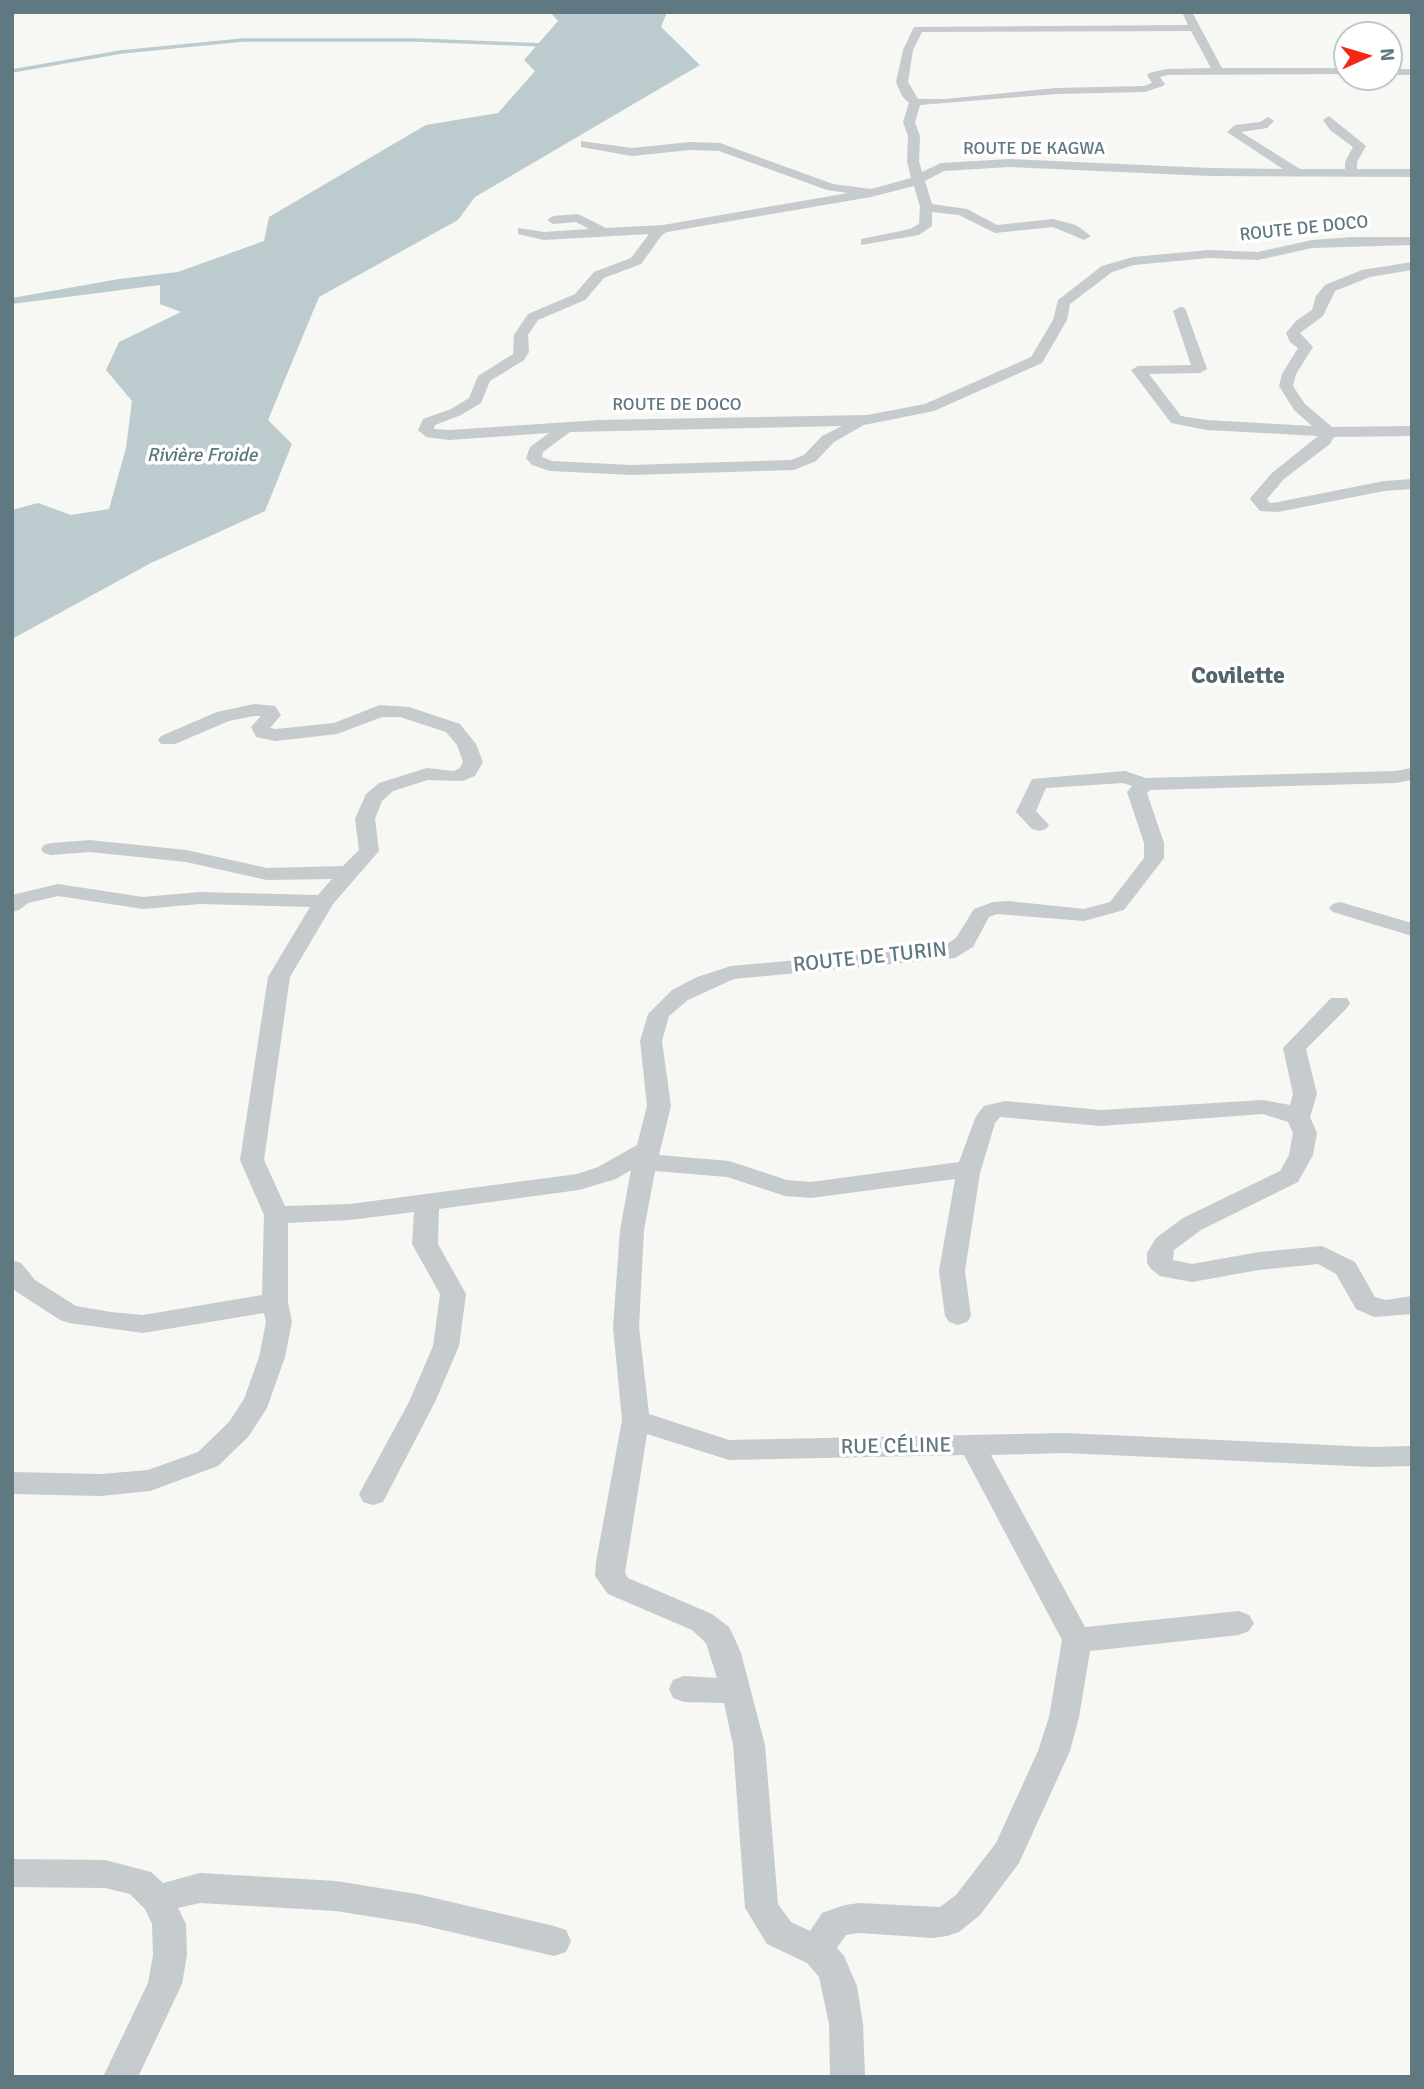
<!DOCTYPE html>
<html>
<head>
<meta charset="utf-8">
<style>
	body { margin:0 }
	#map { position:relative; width:1424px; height:2089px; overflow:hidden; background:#f7f7f3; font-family:Signika,sans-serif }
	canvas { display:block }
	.frame { position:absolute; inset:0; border:14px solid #5f7882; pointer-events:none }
	.north { position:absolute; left:1333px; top:21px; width:70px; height:70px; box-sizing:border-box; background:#fff; border:2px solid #bfc9cd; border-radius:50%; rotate:86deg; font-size:19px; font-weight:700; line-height:28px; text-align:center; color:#5f7882 }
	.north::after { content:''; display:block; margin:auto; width:24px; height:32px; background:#f52815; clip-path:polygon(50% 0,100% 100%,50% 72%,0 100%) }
</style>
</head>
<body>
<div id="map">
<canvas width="1424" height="2089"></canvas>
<div class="frame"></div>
<div class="north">N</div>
</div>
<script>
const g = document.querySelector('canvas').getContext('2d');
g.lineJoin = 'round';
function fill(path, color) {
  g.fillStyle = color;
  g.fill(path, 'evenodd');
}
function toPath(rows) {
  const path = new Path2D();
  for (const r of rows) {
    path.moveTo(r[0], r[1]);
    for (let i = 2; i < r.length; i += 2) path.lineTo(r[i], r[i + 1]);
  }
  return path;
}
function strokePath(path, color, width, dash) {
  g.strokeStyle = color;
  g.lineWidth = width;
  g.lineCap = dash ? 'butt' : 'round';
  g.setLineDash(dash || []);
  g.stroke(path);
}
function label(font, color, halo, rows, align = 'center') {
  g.font = font + ' Signika,sans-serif';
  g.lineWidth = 7;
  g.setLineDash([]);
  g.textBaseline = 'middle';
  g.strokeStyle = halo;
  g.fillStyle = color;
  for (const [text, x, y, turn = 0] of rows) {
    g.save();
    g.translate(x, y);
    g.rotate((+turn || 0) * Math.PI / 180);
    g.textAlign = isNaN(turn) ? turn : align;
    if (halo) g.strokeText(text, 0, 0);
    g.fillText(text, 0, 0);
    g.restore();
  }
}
const water = toPath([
	[550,12,667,12,661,27,700,65,475,197,458,220,319,297,268,420,292,444,265,511,151,563,12,639,12,510,38,503,71,515,109,509,126,448,132,401,106,370,119,342,181,312,160,304,160,285,12,304,12,298,119,279,178,272,264,241,269,217,426,125,498,113,535,71,524,60,558,21]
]);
const stream = toPath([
	[12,71,121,52,243,40,416,40,543,45]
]);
const minor = toPath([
	[1182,12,1192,12,1222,68,1347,68,1347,74,1167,75,1160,77,1165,84,1163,86,1145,92,1056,94,920,105,915,122,920,136,919,161,922,172,941,163,1009,159,1210,168,1283,169,1227,132,1235,125,1260,122,1268,117,1274,121,1267,128,1241,132,1300,169,1345,169,1345,162,1353,147,1330,130,1323,120,1329,116,1366,146,1357,162,1357,169,1412,169,1412,177,1210,176,1009,167,944,171,925,181,932,204,967,209,997,225,1053,219,1076,225,1091,236,1084,240,1053,227,995,233,959,215,932,212,932,226,919,235,861,245,861,239,910,229,919,224,920,207,914,186,871,197,667,232,662,235,641,264,604,278,585,300,538,320,528,335,529,352,524,360,490,381,481,403,461,415,435,425,434,429,449,430,599,420,867,415,925,404,1031,357,1053,320,1058,300,1102,266,1133,257,1209,250,1258,252,1312,240,1353,237,1412,237,1412,245,1312,248,1258,260,1209,258,1134,265,1112,272,1070,304,1067,320,1042,363,934,411,864,425,834,442,816,461,794,470,631,475,550,471,532,465,526,458,530,447,549,433,449,440,426,437,418,430,423,419,451,409,469,398,478,376,513,354,514,335,528,314,575,294,594,272,631,258,649,234,544,240,518,234,518,228,544,232,589,229,576,222,553,224,547,220,553,216,578,214,606,228,663,225,848,193,827,190,719,151,690,150,632,156,581,147,581,141,632,148,690,142,720,143,833,184,871,189,911,178,907,161,908,136,903,122,909,103,902,96,896,82,903,50,914,27,1188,25,1182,12],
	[1191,31,1211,68,1167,69,1149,73,1147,75,1152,83,1144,86,1056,88,945,99,918,99,908,82,913,50,922,32,1191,31],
	[842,426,822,436,804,455,791,460,631,465,552,461,542,457,543,452,570,432,842,426],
	[1389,69,1412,69,1412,75,1389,75,1389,69],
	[1412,262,1412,270,1370,277,1335,291,1323,316,1300,333,1313,347,1296,374,1293,386,1305,404,1332,427,1412,426,1412,436,1334,437,1330,444,1284,479,1267,499,1270,503,1278,502,1384,481,1412,479,1412,489,1384,491,1278,512,1260,511,1250,499,1252,496,1272,473,1318,436,1207,430,1171,423,1131,370,1138,366,1191,365,1173,311,1180,307,1185,308,1207,369,1200,373,1149,374,1181,416,1207,420,1312,426,1294,410,1279,386,1282,374,1298,348,1290,342,1286,333,1296,321,1312,310,1316,296,1325,285,1362,270,1412,262],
	[254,704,275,706,281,715,270,728,276,729,334,723,380,705,409,707,460,724,476,744,483,762,475,776,463,781,428,780,393,791,382,801,375,819,379,851,333,904,290,977,264,1160,285,1206,350,1204,577,1174,598,1167,637,1145,647,1106,640,1041,648,1014,672,990,697,977,731,966,942,947,956,938,974,909,993,902,1008,901,1084,909,1110,902,1144,858,1144,843,1127,792,1132,786,1123,783,1046,788,1036,811,1049,825,1046,829,1039,831,1032,829,1016,812,1032,779,1125,771,1146,778,1395,771,1412,768,1412,780,1395,783,1150,790,1147,793,1164,843,1164,858,1124,910,1084,921,997,914,989,917,973,947,955,958,734,979,688,1000,669,1016,662,1041,671,1106,659,1155,729,1161,787,1180,811,1182,959,1162,976,1116,984,1106,1005,1101,1101,1110,1263,1100,1290,1105,1293,1094,1283,1048,1331,998,1347,998,1350,1003,1347,1008,1306,1049,1317,1094,1310,1117,1317,1133,1313,1155,1298,1182,1201,1230,1174,1250,1173,1260,1192,1264,1259,1252,1322,1246,1355,1262,1375,1297,1386,1300,1412,1296,1412,1314,1374,1317,1356,1309,1336,1274,1318,1264,1259,1270,1192,1282,1160,1276,1151,1269,1147,1263,1147,1253,1156,1238,1183,1218,1280,1171,1289,1155,1293,1133,1288,1122,1263,1114,1101,1126,1000,1117,995,1123,980,1173,965,1271,971,1316,967,1322,958,1325,949,1322,945,1316,939,1271,955,1179,811,1198,785,1196,727,1177,655,1171,644,1230,639,1327,649,1414,729,1440,1065,1433,1373,1447,1412,1446,1412,1466,1373,1467,1065,1453,991,1455,1085,1627,1239,1611,1249,1615,1254,1623,1249,1631,1239,1635,1090,1651,1079,1717,1070,1751,1019,1863,980,1915,959,1932,947,1936,933,1938,859,1933,846,1935,837,1948,844,1956,857,1986,863,2024,865,2077,830,2077,829,2024,819,1977,807,1963,767,1944,745,1908,733,1745,724,1703,684,1702,673,1698,669,1689,673,1680,684,1676,717,1678,706,1643,692,1630,608,1594,595,1576,596,1562,622,1420,613,1327,620,1230,631,1170,616,1179,579,1190,439,1209,438,1244,466,1294,459,1346,435,1402,383,1502,373,1505,363,1502,359,1494,409,1402,433,1346,440,1294,412,1244,414,1212,350,1220,288,1223,288,1302,292,1322,285,1357,267,1408,249,1436,218,1466,150,1491,101,1496,12,1494,12,1472,101,1474,148,1470,198,1452,229,1422,244,1399,259,1357,266,1322,264,1313,143,1333,69,1323,60,1320,17,1292,12,1287,12,1260,21,1263,35,1280,76,1306,111,1312,143,1315,262,1295,264,1215,240,1160,268,977,310,907,200,904,143,909,58,896,28,903,19,910,12,912,12,895,58,884,143,897,200,892,318,895,332,879,267,880,186,862,90,852,51,855,44,853,41,849,44,845,51,843,90,840,186,850,267,868,343,866,359,850,355,819,366,794,379,783,427,768,454,771,460,768,463,762,457,745,446,732,400,717,382,717,337,734,276,741,256,737,251,727,261,716,254,716,229,721,175,744,161,744,158,740,161,736,217,712,254,704],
	[647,1434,729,1460,964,1455,1062,1640,1049,1717,1038,1751,996,1843,956,1895,940,1907,859,1903,845,1905,822,1913,810,1931,791,1922,778,1904,765,1745,741,1653,733,1635,729,1627,712,1614,628,1578,625,1573,647,1434],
	[1340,902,1412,923,1412,936,1333,912,1329,908,1333,904,1340,902],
	[12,1859,105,1860,151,1872,163,1883,200,1873,336,1881,417,1894,554,1926,566,1930,571,1941,566,1952,554,1956,417,1924,336,1911,200,1903,178,1908,186,1924,187,1955,182,1984,138,2077,103,2077,148,1983,153,1955,152,1924,145,1909,130,1894,105,1888,12,1887,12,1859]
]);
const farStreetnames = [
	["ROUTE DE KAGWA",1034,149],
	["ROUTE DE DOCO",1304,229,-6],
	["ROUTE DE DOCO",677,405]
];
const farWaternames = [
	["Rivière Froide",202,456]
];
const streetNames = [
	["ROUTE DE TURIN",870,958,-6],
	["RUE CÉLINE",896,1447,-1]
];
const quarterNames = [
	["Covilette",1238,677]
];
fill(water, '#bccbce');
strokePath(stream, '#bccbce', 3.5);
fill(minor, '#c6cbce');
label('18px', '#5f7882', '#fff', farStreetnames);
label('italic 19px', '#5a787d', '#fff', farWaternames);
label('21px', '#5f7882', '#fff', streetNames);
label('bold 24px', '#52646c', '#fff', quarterNames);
</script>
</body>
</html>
